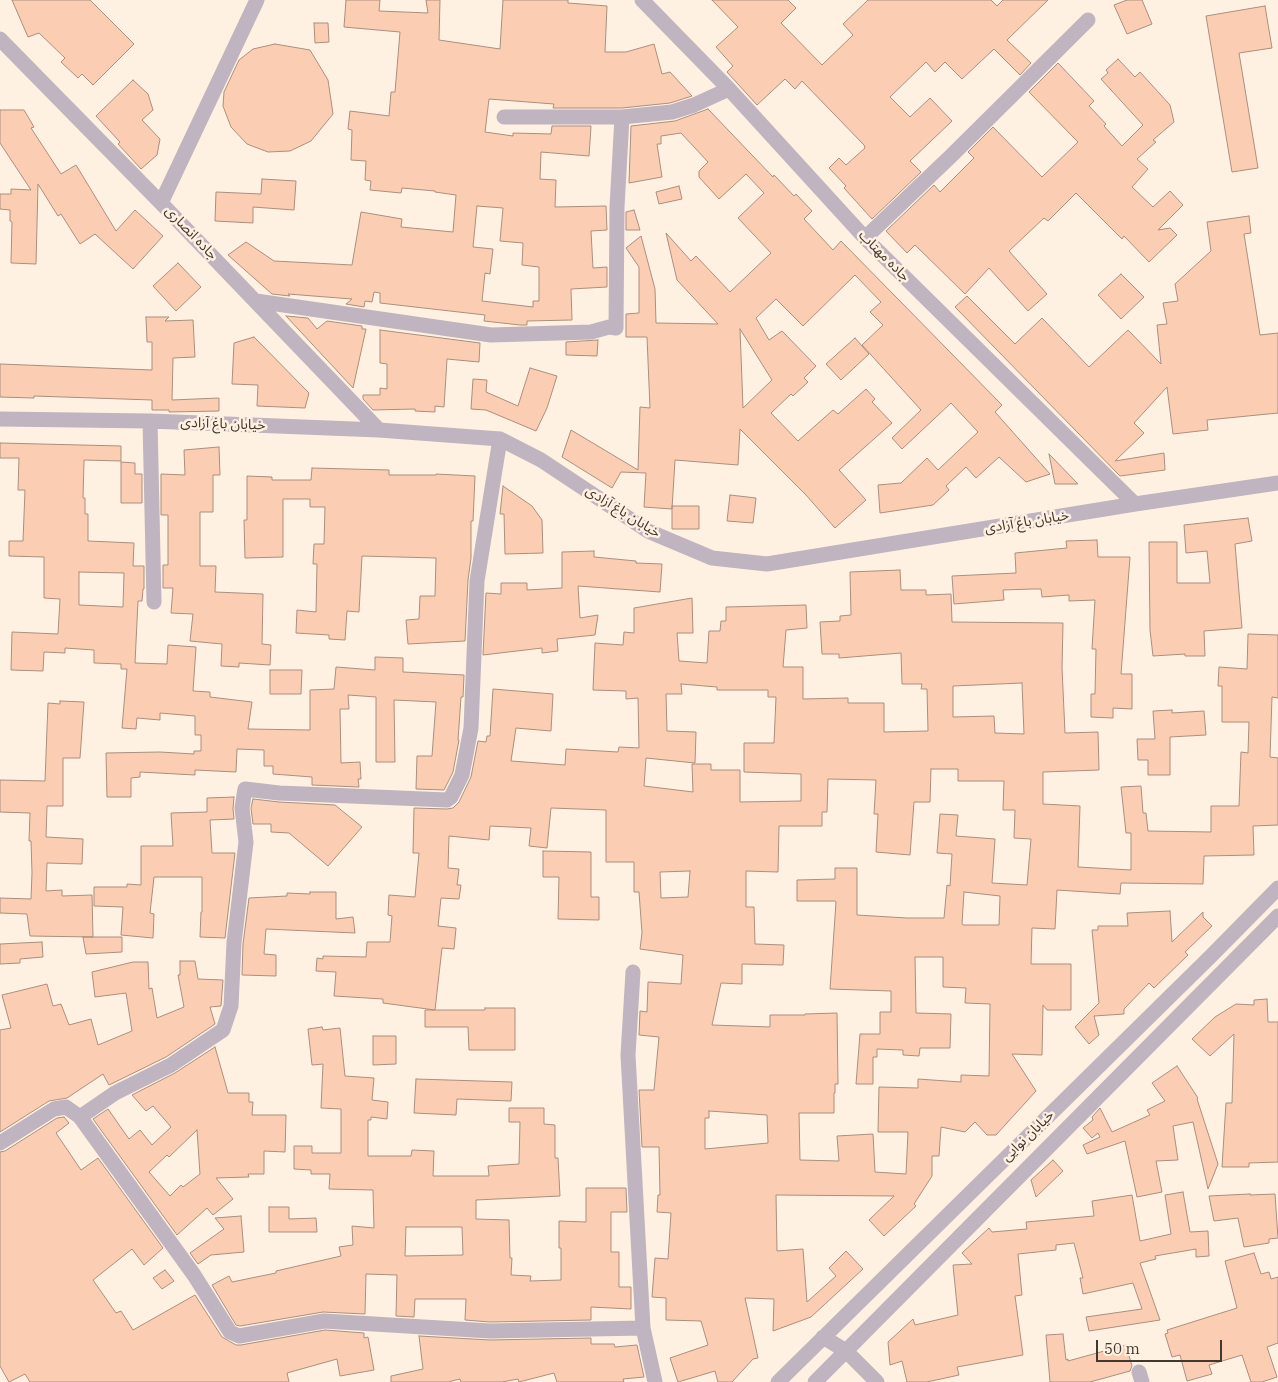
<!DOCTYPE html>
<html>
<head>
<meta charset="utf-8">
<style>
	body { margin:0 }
	#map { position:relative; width:1278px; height:1382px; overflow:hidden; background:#fff1e1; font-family:"IBM Plex Serif",serif }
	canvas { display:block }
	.scale { position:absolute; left:1096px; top:1340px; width:126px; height:22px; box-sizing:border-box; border:2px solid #41382e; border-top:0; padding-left:6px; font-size:15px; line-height:18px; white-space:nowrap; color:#41382e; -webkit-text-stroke:4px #fff1e1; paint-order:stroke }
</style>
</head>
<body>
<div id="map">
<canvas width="1278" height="1382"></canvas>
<div class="scale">50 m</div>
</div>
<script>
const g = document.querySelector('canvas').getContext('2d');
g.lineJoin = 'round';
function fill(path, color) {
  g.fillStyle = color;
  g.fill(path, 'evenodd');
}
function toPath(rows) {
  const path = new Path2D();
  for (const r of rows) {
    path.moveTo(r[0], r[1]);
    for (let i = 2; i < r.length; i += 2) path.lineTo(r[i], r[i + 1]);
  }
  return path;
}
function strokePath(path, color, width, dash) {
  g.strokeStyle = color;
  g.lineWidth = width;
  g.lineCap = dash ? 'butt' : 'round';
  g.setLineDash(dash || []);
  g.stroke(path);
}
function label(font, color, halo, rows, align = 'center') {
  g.font = font + ' "IBM Plex Serif","Noto Sans Arabic",serif';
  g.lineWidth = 5;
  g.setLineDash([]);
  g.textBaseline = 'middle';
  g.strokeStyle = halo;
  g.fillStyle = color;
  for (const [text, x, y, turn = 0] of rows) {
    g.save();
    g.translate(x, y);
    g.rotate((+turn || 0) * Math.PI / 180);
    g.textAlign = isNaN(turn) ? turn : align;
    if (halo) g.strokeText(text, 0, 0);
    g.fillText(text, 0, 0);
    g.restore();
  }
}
const building = toPath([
	[12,0,90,0,134,44,93,85,82,74,78,78,61,62,65,58,39,33,28,37,12,0],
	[346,0,380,0,379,11,428,13,426,0,440,0,439,40,500,49,503,0,568,0,568,3,607,6,605,52,626,52,654,44,662,74,670,72,692,96,670,103,622,108,553,108,554,104,489,99,485,132,513,136,513,133,551,134,552,126,591,126,589,156,541,152,540,179,556,180,555,207,606,206,607,230,591,231,593,268,607,267,607,287,571,289,572,320,527,321,527,325,520,325,484,321,485,315,380,303,380,293,374,292,372,302,365,301,364,307,346,304,352,299,288,294,290,296,272,294,228,255,246,242,274,261,352,265,361,212,402,219,401,227,453,232,456,195,435,192,435,191,402,188,401,193,370,190,371,181,365,180,366,161,351,160,352,130,348,129,350,111,389,116,391,92,395,92,400,32,344,27,346,0],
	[477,206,503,208,500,241,523,243,522,265,539,267,539,301,533,301,533,307,482,301,485,273,490,274,493,249,473,247,477,206],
	[712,0,788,0,796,8,781,23,822,65,853,35,843,24,868,0,991,0,997,6,1003,0,1048,0,1007,40,1031,63,1020,75,994,49,962,79,945,62,935,72,926,62,890,97,910,117,930,98,952,121,910,161,921,172,872,219,844,188,846,186,829,168,839,158,846,165,865,148,864,145,802,81,795,89,785,79,757,105,727,72,733,66,716,47,738,27,712,0],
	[1127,0,1142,0,1152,24,1127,34,1114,5,1127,0],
	[1265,6,1272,48,1239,53,1258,168,1232,172,1206,16,1265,6],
	[314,23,328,23,329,42,315,43,314,23],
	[275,44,310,50,328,80,333,114,311,141,290,151,268,152,247,144,231,127,223,106,224,92,239,60,253,49,275,44],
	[1118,59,1135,77,1140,72,1170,105,1174,122,1153,140,1156,142,1137,159,1148,169,1132,187,1153,207,1170,191,1183,205,1158,230,1170,228,1177,235,1149,262,1124,236,1122,239,1076,193,1048,221,1044,218,1009,251,1047,294,1028,311,989,268,965,294,915,245,907,253,886,231,934,185,940,192,974,158,968,152,993,127,1042,177,1078,142,1029,92,1058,63,1094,101,1089,106,1106,124,1104,126,1122,146,1143,125,1101,79,1108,73,1106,70,1118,59],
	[133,80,148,94,153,110,142,120,160,139,157,155,141,169,118,144,120,142,96,116,133,80],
	[708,109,773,177,774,175,794,196,796,194,812,211,804,219,833,250,841,241,1002,405,995,412,1050,474,1026,482,999,457,976,478,966,467,946,486,949,490,933,505,880,513,878,485,901,483,927,458,938,470,978,432,951,403,902,449,892,438,921,410,862,345,883,325,870,312,881,302,855,275,803,326,776,299,756,318,769,340,782,331,816,366,804,378,808,382,793,396,791,394,771,413,798,441,833,410,838,414,866,389,875,399,872,402,892,423,839,470,866,500,835,528,806,495,740,429,738,465,675,460,672,509,644,507,646,473,621,472,612,488,562,457,571,430,638,470,640,407,650,408,647,337,626,337,626,314,639,313,639,267,626,248,641,236,655,289,656,323,718,324,677,280,666,233,691,261,696,256,730,292,771,253,738,218,764,193,746,174,719,199,699,177,699,171,708,162,681,133,661,136,661,144,657,144,662,177,629,183,631,126,675,121,708,109],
	[740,329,772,380,743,408,740,329],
	[0,110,24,110,34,127,31,128,61,174,76,165,116,231,135,210,163,236,133,269,95,234,80,244,61,214,58,216,38,184,36,264,11,263,12,222,10,221,10,210,0,209,0,194,11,194,11,189,31,190,0,143,0,110],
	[262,179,296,181,294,210,253,207,253,223,215,221,216,192,261,194,262,179],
	[679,186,682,199,659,204,656,192,679,186],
	[634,210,640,230,626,230,626,212,634,210],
	[1249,216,1251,233,1244,234,1260,335,1278,333,1278,413,1207,420,1208,430,1173,434,1167,387,1134,423,1144,433,1115,461,1164,453,1165,470,1120,476,955,307,967,296,1015,344,1042,318,1089,367,1128,330,1161,364,1157,325,1167,324,1163,303,1178,301,1175,284,1211,251,1207,222,1249,216],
	[178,263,201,287,176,311,153,286,178,263],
	[1121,274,1144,297,1121,319,1098,295,1121,274],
	[286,316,308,318,317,329,327,321,362,326,362,329,366,329,353,388,286,316],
	[146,317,169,317,165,321,193,320,195,357,173,358,172,400,219,398,219,411,169,412,169,410,152,410,152,400,34,396,34,398,0,397,0,364,152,370,152,342,147,342,146,317],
	[380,330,480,343,479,362,447,359,444,407,435,406,435,412,415,411,415,409,373,410,363,399,363,395,380,395,380,388,387,389,387,364,380,363,380,330],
	[254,337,309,393,305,408,257,406,258,385,232,384,234,343,254,337],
	[855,338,869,354,841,380,826,364,855,338],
	[598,340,597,356,566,355,566,342,598,340],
	[530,368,557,376,547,408,536,431,486,410,471,409,473,379,487,380,486,392,518,406,530,368],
	[0,443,121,446,121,461,84,460,83,498,85,498,85,514,88,514,88,541,134,543,133,566,144,566,144,589,143,589,142,601,138,601,135,663,167,664,168,645,196,647,193,691,210,692,210,697,252,702,248,729,310,730,310,690,334,689,336,667,375,670,375,657,403,658,403,672,464,675,463,697,461,697,458,740,459,740,453,772,444,790,416,789,417,756,432,756,436,702,394,700,395,762,376,762,376,697,348,695,349,709,340,709,341,763,360,762,361,779,358,779,359,787,312,785,312,777,273,774,273,766,264,766,264,750,237,749,236,772,195,770,195,775,140,772,140,777,131,778,131,797,107,797,106,753,160,752,194,754,194,751,201,751,201,735,195,735,195,716,160,713,160,720,137,718,136,729,122,728,127,669,121,669,121,664,94,663,94,650,65,648,65,653,44,652,43,671,11,670,12,632,58,634,60,599,44,598,44,557,9,556,9,541,23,541,25,490,18,490,19,458,0,458,0,443],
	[79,572,124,573,123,607,79,605,79,572],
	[219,447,220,475,213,475,213,512,200,512,200,566,216,566,215,592,263,594,262,644,271,645,270,665,239,663,239,667,221,666,222,644,190,641,193,614,171,613,173,588,163,588,163,565,168,565,168,515,161,515,161,474,185,475,184,450,219,447],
	[1049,454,1078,484,1055,484,1049,454],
	[121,462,135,463,135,474,142,474,142,503,121,503,121,462],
	[312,468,389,470,389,475,436,475,436,474,475,476,473,521,471,521,471,558,468,580,465,641,408,644,406,620,419,619,420,596,435,596,436,558,362,556,359,612,347,611,345,640,329,639,329,635,296,633,297,610,316,612,317,564,313,564,314,544,324,544,325,507,310,507,310,499,283,499,283,557,245,558,244,520,247,520,247,476,272,477,272,480,311,480,312,468],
	[503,486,532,506,542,520,543,553,505,554,504,514,500,514,503,486],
	[730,495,756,498,753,523,727,521,730,495],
	[672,506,699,506,699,529,672,529,672,506],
	[1248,518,1252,541,1235,544,1242,628,1204,631,1205,656,1185,656,1185,654,1153,656,1150,630,1149,542,1177,542,1177,583,1210,583,1207,551,1186,553,1184,525,1248,518],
	[1097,540,1098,557,1130,557,1121,674,1132,674,1132,709,1113,708,1113,718,1091,717,1091,694,1095,694,1096,649,1092,649,1095,600,1069,601,1069,595,1042,597,1041,589,1033,589,1003,590,1004,600,954,604,952,576,1016,573,1015,553,1067,548,1066,541,1097,540],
	[594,551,594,557,636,561,636,563,662,564,660,592,578,586,580,618,598,615,595,635,557,639,558,651,542,653,542,648,483,655,486,593,501,594,501,583,527,583,527,590,562,588,562,552,594,551],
	[900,570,901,590,926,590,926,595,951,594,952,622,1063,623,1062,668,1065,733,1098,732,1099,770,1043,772,1043,804,1080,806,1078,867,1131,870,1131,833,1126,833,1121,787,1141,786,1143,813,1146,813,1148,831,1211,832,1211,806,1239,806,1241,752,1248,753,1249,722,1222,722,1222,686,1218,686,1219,667,1247,669,1248,634,1278,635,1278,698,1272,697,1270,757,1278,758,1278,825,1253,826,1254,855,1204,856,1203,884,1121,883,1120,894,1057,890,1055,929,1032,928,1031,964,1071,964,1071,1010,1047,1010,1043,1005,1042,1055,1012,1054,1036,1091,996,1135,987,1135,975,1122,965,1132,941,1127,939,1156,932,1156,932,1176,914,1204,916,1206,884,1236,869,1220,894,1196,776,1195,777,1251,803,1249,807,1302,836,1276,829,1268,846,1251,863,1269,811,1317,773,1331,774,1299,745,1298,758,1358,753,1359,732,1382,718,1382,715,1371,678,1382,670,1358,708,1345,701,1321,666,1320,666,1298,652,1297,655,1258,668,1259,671,1213,657,1212,658,1195,660,1195,659,1147,642,1147,639,1090,654,1090,659,1037,639,1035,640,1011,647,1012,648,982,681,984,683,955,640,949,642,933,639,892,634,892,634,862,606,862,606,810,551,808,547,848,529,846,531,828,490,826,489,840,449,836,448,868,459,869,457,885,461,885,459,899,441,898,438,926,456,928,454,949,442,948,435,1010,383,1003,383,999,334,996,336,972,316,971,317,958,323,959,323,956,366,957,367,942,390,942,392,916,388,915,389,895,415,897,419,853,413,853,414,808,447,809,453,808,459,802,471,777,478,741,486,742,487,736,490,736,493,689,553,694,551,731,516,728,511,761,565,765,566,749,618,752,619,747,639,748,638,698,626,699,626,691,593,690,595,643,623,645,624,632,634,633,634,608,692,598,693,633,677,633,679,661,707,663,709,631,720,631,721,621,726,621,726,607,806,605,807,628,786,630,783,667,803,667,803,699,848,698,848,703,884,703,884,732,928,731,927,689,921,689,922,684,902,684,901,653,839,658,839,654,822,654,820,622,840,621,840,616,851,615,850,572,900,570],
	[1022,683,1024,734,995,733,994,716,953,717,953,686,1022,683],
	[681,684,717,687,717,690,768,690,768,697,776,697,774,743,744,743,744,772,801,774,801,801,740,802,740,770,711,770,711,764,692,764,693,792,644,786,646,758,695,763,696,732,667,731,666,694,682,694,681,684],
	[931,769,958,769,958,781,1004,781,1003,810,1015,810,1014,838,1031,839,1027,885,992,883,995,839,956,836,958,815,940,814,937,853,952,854,950,886,947,885,944,918,907,918,857,915,857,868,835,868,835,879,797,880,797,901,835,901,836,902,830,989,891,991,891,1012,880,1012,880,1034,860,1034,856,1084,873,1084,873,1057,877,1057,877,1049,903,1050,903,1055,919,1056,920,1048,950,1048,951,1014,916,1013,915,957,943,957,943,987,966,988,965,1003,990,1004,989,1076,961,1075,961,1082,918,1079,918,1088,879,1087,878,1132,908,1132,906,1174,875,1172,873,1134,837,1136,839,1161,800,1160,799,1113,834,1113,834,1093,835,1093,835,1084,838,1084,837,1013,805,1014,805,1015,770,1015,770,1027,712,1025,721,983,742,984,742,964,783,965,784,945,755,944,754,907,746,907,746,871,778,872,779,826,822,826,822,812,827,812,828,779,876,780,874,814,878,814,876,852,910,855,914,802,930,802,931,769],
	[690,871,688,897,661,898,660,872,690,871],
	[964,892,1000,896,999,925,963,925,962,924,964,892],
	[709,1111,767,1115,768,1143,705,1149,705,1118,709,1118,709,1111],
	[270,670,302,670,301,694,270,694,270,670],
	[60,701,84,702,80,758,63,758,63,806,47,806,46,837,83,839,82,864,47,863,46,891,62,890,62,896,92,895,93,937,30,936,27,914,0,913,0,898,31,899,32,873,31,841,29,841,30,813,0,812,0,780,45,781,48,703,60,704,60,701],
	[1172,710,1172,713,1204,711,1206,735,1170,737,1170,775,1148,775,1148,760,1138,760,1137,739,1155,739,1153,711,1172,710],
	[234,797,233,809,234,819,210,820,212,853,235,853,225,938,200,937,201,912,202,912,202,877,154,877,150,913,154,914,153,938,121,935,123,907,94,906,94,887,127,887,127,884,141,885,141,846,173,846,171,813,207,812,207,798,234,797],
	[253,799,279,802,335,805,362,827,328,866,289,833,271,832,271,824,253,824,251,808,253,799],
	[543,851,591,852,591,897,599,897,599,920,558,919,559,877,543,877,543,851],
	[310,892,336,892,336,919,353,917,355,933,266,929,264,954,276,955,276,976,242,975,243,944,249,898,287,896,287,893,310,894,310,892],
	[1170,911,1172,942,1203,912,1203,917,1212,926,1185,952,1188,955,1154,988,1149,983,1124,1009,1124,1014,1094,1016,1099,1035,1089,1044,1075,1027,1099,1003,1092,930,1098,930,1098,926,1128,926,1127,913,1170,911],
	[83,937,122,937,122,952,86,954,83,937],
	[42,942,43,957,20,959,20,963,0,964,0,944,42,942],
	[180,961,195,961,198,979,223,980,221,1006,210,1007,215,1024,166,1057,109,1085,103,1074,67,1098,49,1101,0,1132,0,1030,11,1028,2,995,47,984,53,1006,61,1004,69,1025,91,1019,98,1045,132,1031,126,993,95,997,92,972,133,962,148,962,149,989,152,988,157,1018,184,1007,178,975,180,975,180,961],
	[1267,999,1268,1022,1278,1022,1278,1162,1249,1163,1249,1167,1222,1167,1226,1103,1232,1103,1234,1034,1210,1056,1192,1039,1215,1017,1236,1004,1254,1005,1254,1000,1267,999],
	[485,1008,515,1008,515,1050,469,1050,468,1027,425,1027,425,1010,485,1010,485,1008],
	[322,1027,323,1030,340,1028,345,1076,374,1078,372,1100,388,1102,387,1119,371,1117,371,1120,368,1120,368,1156,411,1156,412,1150,434,1151,433,1176,489,1176,488,1166,519,1164,520,1122,509,1122,509,1108,544,1108,544,1124,555,1125,555,1158,558,1158,560,1196,476,1200,476,1219,509,1220,510,1258,512,1258,511,1275,531,1276,530,1281,561,1280,561,1248,559,1248,559,1221,586,1222,586,1188,626,1188,627,1212,611,1212,611,1252,619,1252,619,1287,631,1287,631,1309,591,1307,591,1320,490,1322,465,1320,466,1299,415,1299,414,1317,396,1316,397,1275,366,1274,365,1314,323,1312,240,1326,236,1325,212,1285,229,1276,232,1282,276,1273,276,1271,341,1256,339,1247,353,1245,352,1226,374,1228,373,1190,329,1189,330,1174,311,1174,311,1170,294,1169,294,1146,312,1146,312,1153,341,1153,341,1109,321,1108,323,1064,312,1065,308,1029,322,1027],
	[406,1227,462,1227,463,1255,405,1256,406,1227],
	[373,1036,396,1036,396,1064,373,1065,373,1036],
	[215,1047,228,1093,249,1093,249,1102,253,1102,252,1115,286,1115,285,1152,264,1151,264,1174,248,1174,249,1177,216,1178,233,1199,213,1215,207,1208,177,1235,93,1119,108,1109,129,1139,140,1130,152,1145,171,1127,153,1106,146,1111,132,1095,175,1073,215,1047],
	[197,1130,200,1174,183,1187,181,1185,170,1196,149,1172,167,1155,169,1157,197,1130],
	[1177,1066,1198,1098,1197,1099,1218,1164,1208,1189,1193,1122,1173,1126,1178,1160,1156,1161,1162,1192,1137,1197,1125,1141,1087,1154,1083,1145,1100,1137,1098,1133,1092,1138,1083,1128,1093,1120,1092,1117,1100,1108,1112,1132,1150,1115,1147,1110,1165,1101,1152,1083,1177,1066],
	[416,1079,512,1082,511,1101,457,1099,456,1115,414,1113,416,1079],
	[64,1117,69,1123,56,1133,81,1170,98,1158,163,1248,144,1265,132,1249,93,1280,116,1313,121,1311,133,1330,195,1295,222,1337,236,1345,241,1345,325,1330,364,1333,364,1338,368,1337,374,1370,340,1376,337,1359,287,1373,289,1382,30,1382,25,1374,9,1382,0,1366,0,1152,5,1151,57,1118,64,1117],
	[1053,1160,1063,1171,1036,1197,1031,1180,1053,1160],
	[1183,1192,1190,1232,1208,1231,1209,1256,1196,1257,1196,1249,1155,1256,1156,1259,1140,1263,1160,1320,1089,1331,1086,1317,1142,1309,1133,1283,1083,1294,1080,1278,1083,1278,1074,1243,1056,1245,1056,1250,1018,1254,1022,1295,1015,1296,1023,1355,957,1367,959,1375,927,1382,907,1382,902,1361,890,1365,888,1342,913,1319,915,1325,958,1315,953,1265,972,1264,962,1253,989,1228,992,1232,1027,1229,1026,1222,1094,1216,1092,1201,1132,1195,1140,1241,1171,1234,1165,1195,1183,1192],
	[1250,1194,1250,1195,1275,1194,1278,1238,1269,1239,1269,1243,1244,1247,1238,1218,1214,1221,1209,1196,1250,1194],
	[269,1207,289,1207,289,1219,316,1218,317,1232,269,1232,269,1207],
	[241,1216,244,1252,211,1255,198,1264,190,1253,224,1229,215,1218,241,1216],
	[1254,1253,1261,1274,1269,1272,1271,1279,1278,1277,1278,1343,1267,1347,1277,1377,1262,1382,1251,1382,1242,1355,1209,1365,1212,1374,1187,1381,1180,1355,1172,1357,1165,1334,1168,1333,1167,1330,1237,1308,1225,1261,1254,1253],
	[165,1270,174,1281,162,1289,153,1278,165,1270],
	[1063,1334,1066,1360,1068,1359,1068,1361,1126,1345,1132,1366,1130,1371,1090,1382,1050,1382,1046,1335,1063,1334],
	[419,1336,490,1340,591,1338,591,1344,614,1344,615,1347,637,1345,644,1377,623,1379,624,1382,557,1382,554,1373,519,1382,518,1379,502,1382,461,1382,460,1379,448,1382,391,1382,391,1376,423,1369,419,1336]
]);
const minor = toPath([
	[642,0,729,89,865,238,1135,504],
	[0,39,161,203,379,430],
	[504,117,622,117,672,112,694,105,729,89],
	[161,203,257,0],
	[865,238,951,156,1088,20],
	[256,301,491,335,591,332,609,327,616,328,617,207,622,117],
	[0,419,150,421,379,430,500,439,541,460,648,531,712,558,767,564,1135,504,1278,483],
	[150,421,154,602],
	[633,972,628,1055,643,1328,655,1382],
	[80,1117,115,1093,171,1065,223,1030,231,1006,234,943,246,842,242,808,245,789,279,793,447,800,451,797,462,775,471,728,477,581,500,439],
	[0,1143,54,1109,66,1107,80,1117,194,1275,230,1332,239,1336,324,1321,490,1331,643,1328],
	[823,1337,846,1351,877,1382],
	[1139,1372,1142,1382],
	[778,1382,1211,956,1278,888],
	[815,1382,1278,916]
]);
const streetNames = [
	["جاده انصاری",191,233,46],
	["جاده مهتاب",884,256,45],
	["خیابان باغ آزادی",223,424,2],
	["خیابان باغ آزادی",623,512,32],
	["خیابان باغ آزادی",1027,522,-9],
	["خیابان نوایی",1028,1136,-44]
];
fill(building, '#fbceb4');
strokePath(building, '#ab8e7d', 1);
strokePath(minor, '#bfb4bf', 15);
label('14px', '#41382e', '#fff1e1', streetNames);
</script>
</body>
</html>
